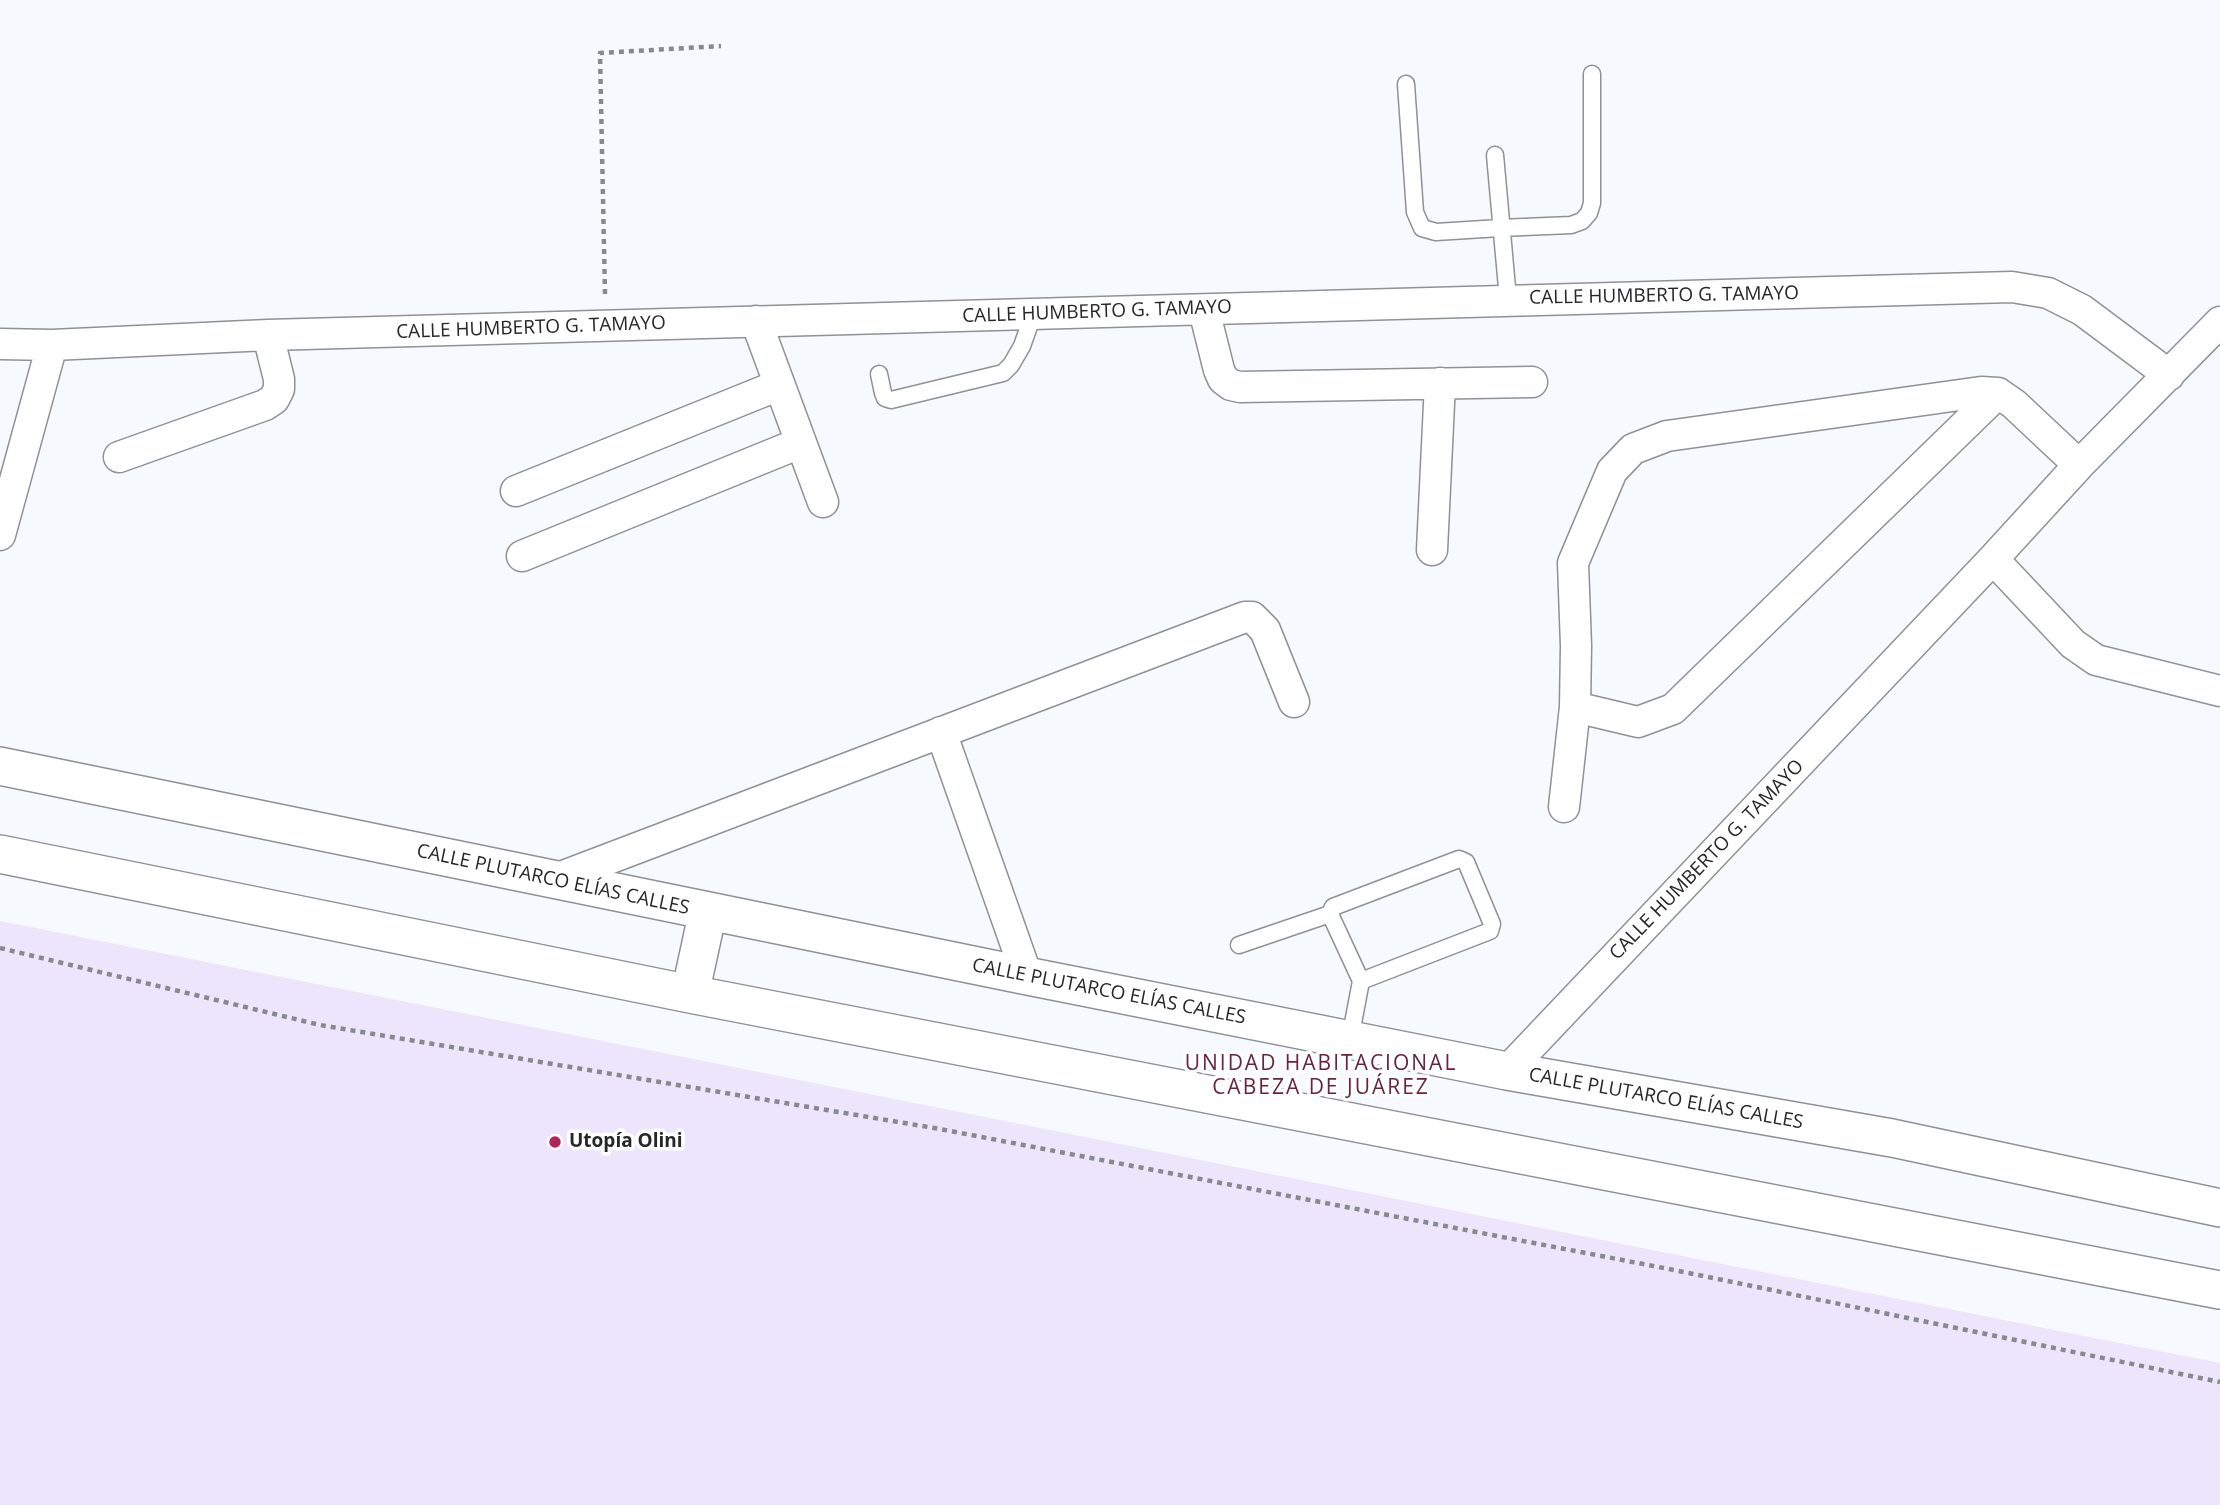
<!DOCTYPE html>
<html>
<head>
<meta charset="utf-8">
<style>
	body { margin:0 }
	canvas { display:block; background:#f6f9fd }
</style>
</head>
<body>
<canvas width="2220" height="1505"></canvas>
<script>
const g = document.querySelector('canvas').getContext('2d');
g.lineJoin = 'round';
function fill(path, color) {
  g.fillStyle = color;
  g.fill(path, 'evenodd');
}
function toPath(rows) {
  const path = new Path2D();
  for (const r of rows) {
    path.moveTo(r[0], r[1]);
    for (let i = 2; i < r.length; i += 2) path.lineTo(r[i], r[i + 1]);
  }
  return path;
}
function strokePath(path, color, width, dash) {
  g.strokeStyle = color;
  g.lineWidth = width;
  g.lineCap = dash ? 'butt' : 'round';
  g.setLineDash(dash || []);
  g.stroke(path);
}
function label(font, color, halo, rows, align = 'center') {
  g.font = font + ' "Open Sans",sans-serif';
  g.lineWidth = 7;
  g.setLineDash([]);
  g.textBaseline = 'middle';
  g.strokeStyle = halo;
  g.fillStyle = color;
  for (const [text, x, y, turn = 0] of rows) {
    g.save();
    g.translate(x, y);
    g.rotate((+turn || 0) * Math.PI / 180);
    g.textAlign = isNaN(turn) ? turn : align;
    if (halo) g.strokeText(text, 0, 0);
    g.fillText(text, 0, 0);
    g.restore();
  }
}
const green = toPath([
	[0,921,2220,1363,2220,1505,0,1505]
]);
const path = toPath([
	[605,294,600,53,721,46],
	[0,948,320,1025,940,1129,1669,1269,2220,1382]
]);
const service = toPath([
	[1406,84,1415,212,1422,228,1436,232,1500,228,1571,225,1582,221,1589,213,1592,203,1592,74],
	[1495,155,1508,299],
	[879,374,883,393,885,398,891,400,1003,373,1011,365,1022,346,1033,315],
	[1330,914,1361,981],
	[1239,945,1330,914,1333,907,1459,859,1466,862,1492,924,1490,931,1361,981,1350,1039]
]);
const minor = toPath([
	[1204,310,1219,370,1223,379,1231,385,1240,387,1532,382],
	[756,321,823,502],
	[0,344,52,345,268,335,2012,287,2048,293,2082,310,2169,375],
	[119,457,265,405,274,399,279,389,279,379,268,335],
	[516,491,779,385],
	[0,535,52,345],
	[1432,550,1440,383],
	[522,556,800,443],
	[1993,559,2073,644,2096,660,2220,691],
	[1575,707,1638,722,1673,709,1998,393],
	[941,732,1027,976],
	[1564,807,1575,707,1576,646,1573,563,1612,471,1633,449,1667,436,1981,392,1998,393,2014,404,2079,465],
	[553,880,1245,617,1252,617,1265,630,1294,702],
	[1507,1071,1993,559,2079,465,2220,322]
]);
const tertiary = toPath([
	[0,766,1027,976,1507,1071,1892,1138,2220,1208],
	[0,854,690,994,2220,1290],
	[690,994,708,911]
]);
const markers = [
	[555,1142,7,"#b2245b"]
];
const streetNames = [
	["CALLE HUMBERTO G. TAMAYO",1664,296,-1],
	["CALLE HUMBERTO G. TAMAYO",1097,312,-2],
	["CALLE HUMBERTO G. TAMAYO",531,328,-2],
	["CALLE HUMBERTO G. TAMAYO",1707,860,-46],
	["CALLE PLUTARCO ELÍAS CALLES",553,880,12],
	["CALLE PLUTARCO ELÍAS CALLES",1109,992,11],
	["CALLE PLUTARCO ELÍAS CALLES",1666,1099,10]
];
const poiNames = [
	["Utopía Olini",569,1142]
];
const neighbourhoodNames = [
	["UNIDAD HABITACIONAL",1321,1064],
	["CABEZA DE JUÁREZ",1321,1088]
];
fill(green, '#ece5fb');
strokePath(service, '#8e9195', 19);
strokePath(minor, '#8e9195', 33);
strokePath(tertiary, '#8e9195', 40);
strokePath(path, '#87898c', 4.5, [5, 5]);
strokePath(service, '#fff', 16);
strokePath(minor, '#fff', 30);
strokePath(tertiary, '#fff', 37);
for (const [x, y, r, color] of markers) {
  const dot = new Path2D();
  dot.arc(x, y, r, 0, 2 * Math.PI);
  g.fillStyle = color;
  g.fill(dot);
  strokePath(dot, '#fff', 2.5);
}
label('19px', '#262729', '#fff', streetNames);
label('bold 19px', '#262729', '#fff', poiNames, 'left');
g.letterSpacing = '2px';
label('21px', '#69253b', '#fff', neighbourhoodNames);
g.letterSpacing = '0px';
</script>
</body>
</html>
